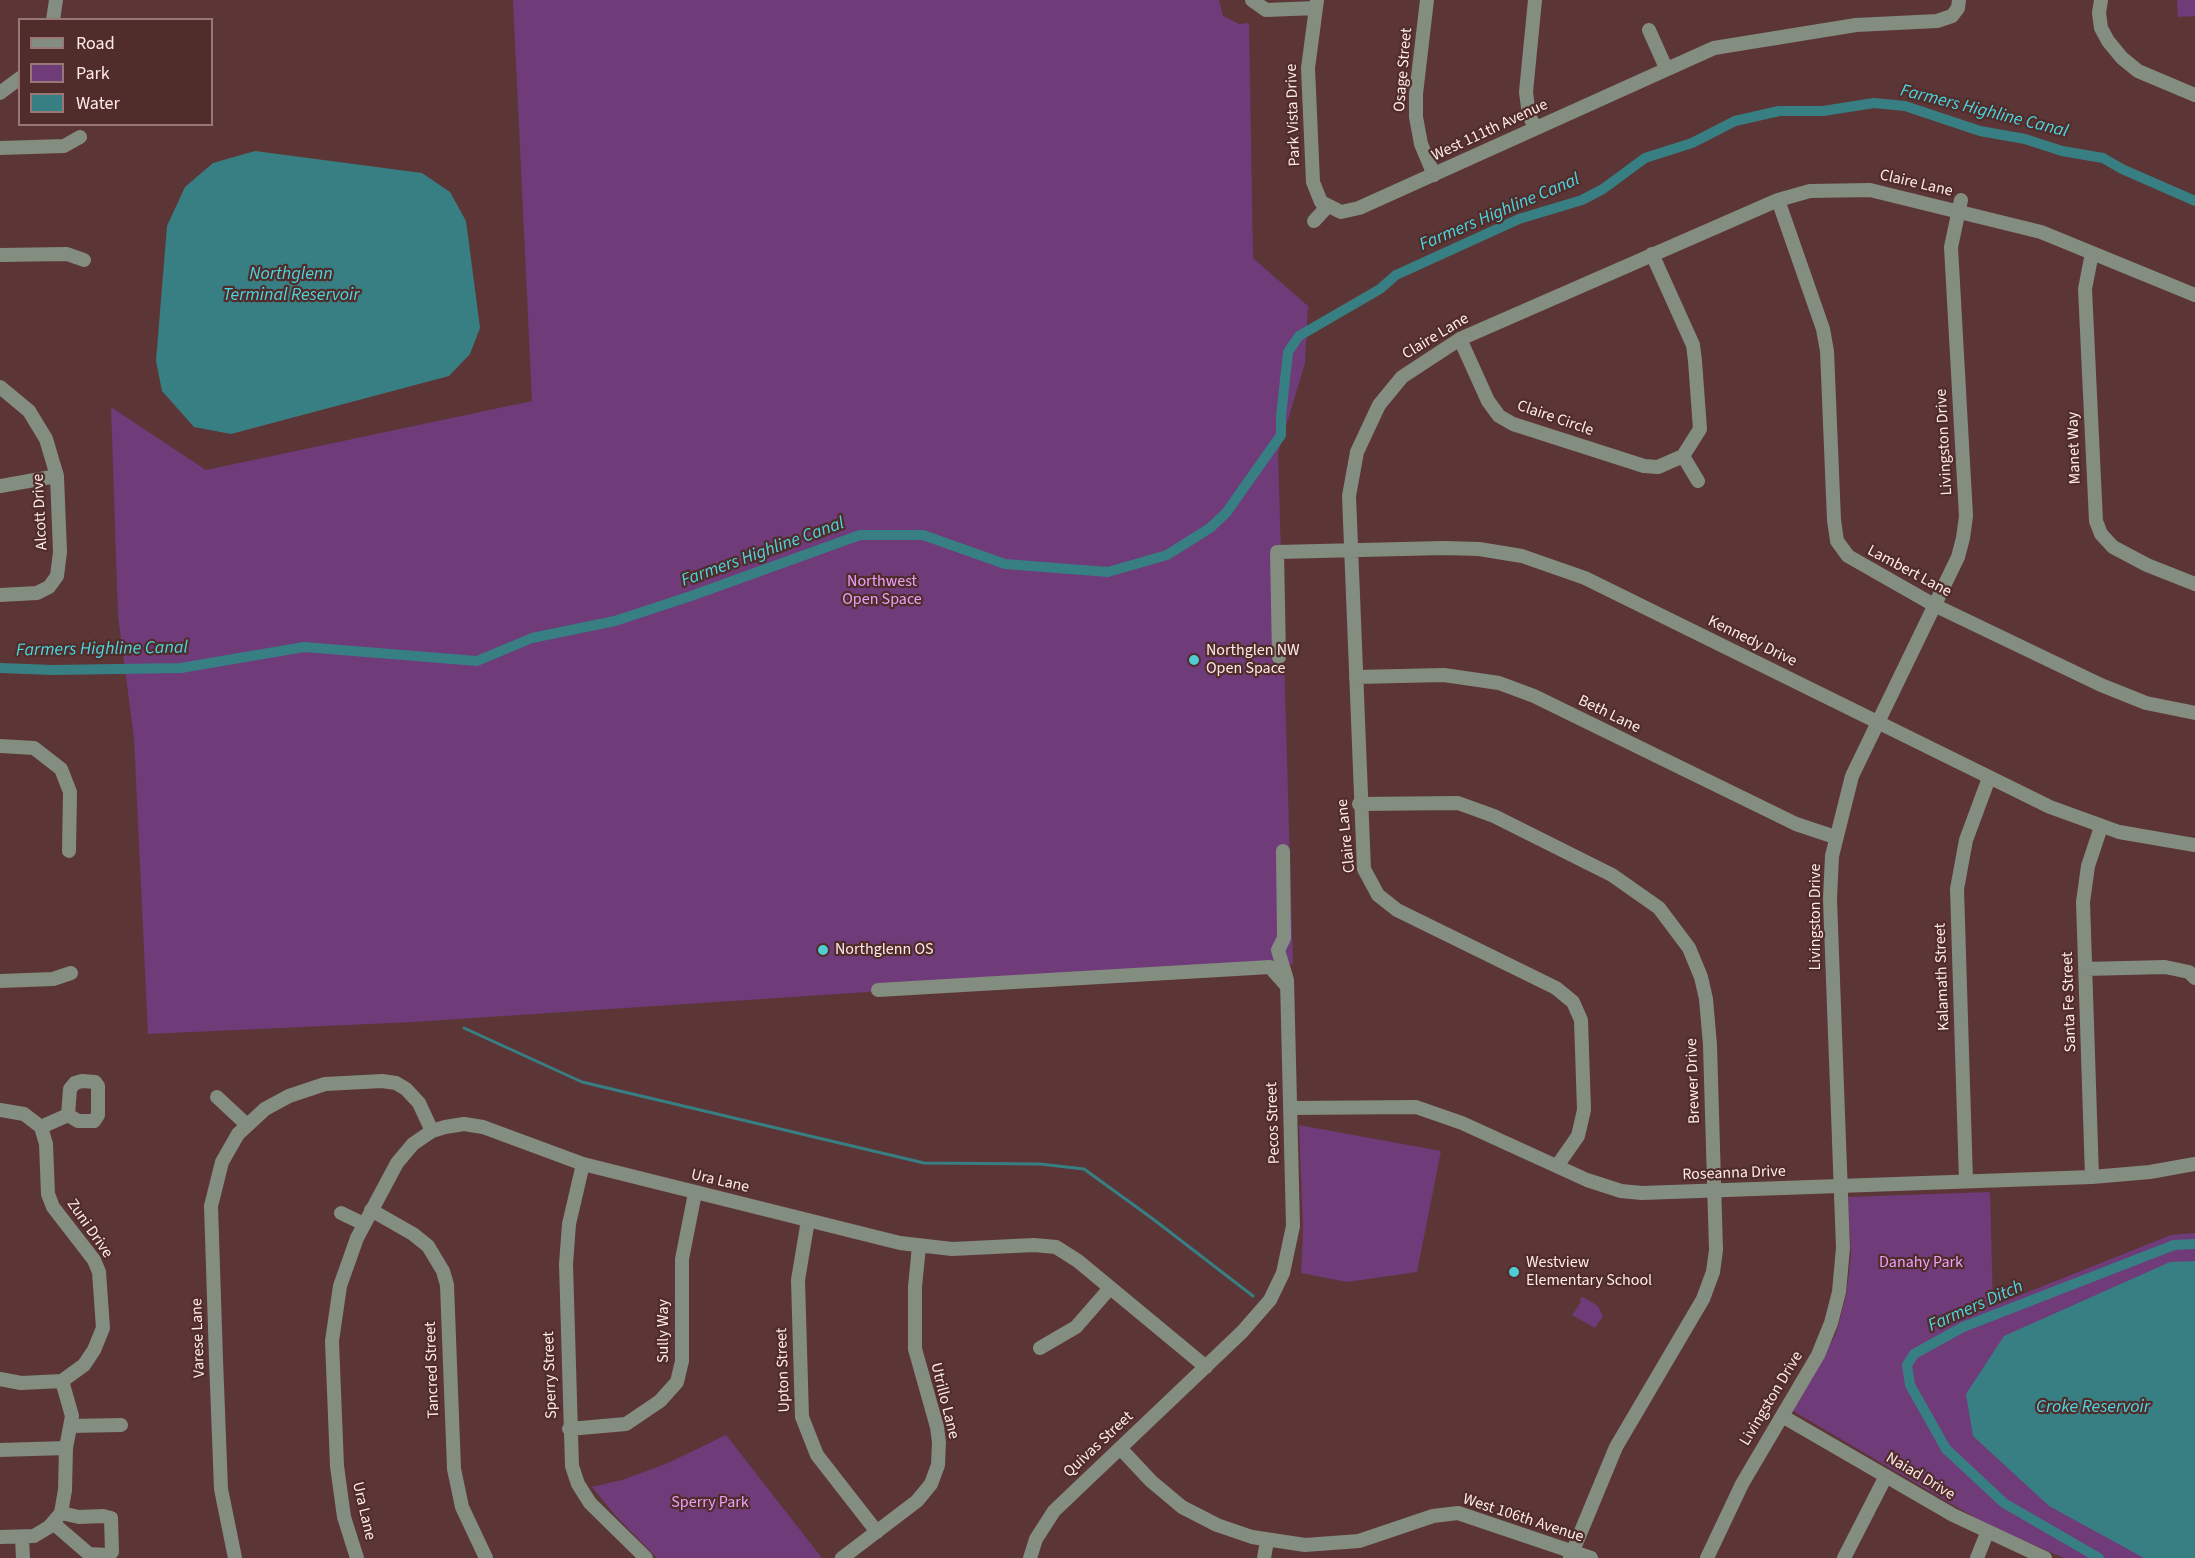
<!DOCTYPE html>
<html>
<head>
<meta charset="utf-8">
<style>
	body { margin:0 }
	#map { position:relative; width:2195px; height:1558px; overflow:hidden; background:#5c3636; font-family:"Source Sans 3",sans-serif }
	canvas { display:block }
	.legend { position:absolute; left:18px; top:18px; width:195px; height:108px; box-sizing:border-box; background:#502c2b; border:2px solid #967877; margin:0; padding:8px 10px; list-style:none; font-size:18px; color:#feeae9 }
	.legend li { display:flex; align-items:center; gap:12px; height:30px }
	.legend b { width:30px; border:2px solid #967877 }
</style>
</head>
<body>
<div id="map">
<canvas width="2195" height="1558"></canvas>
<ul class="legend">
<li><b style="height:8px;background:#838e80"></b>Road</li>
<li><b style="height:16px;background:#6f3b79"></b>Park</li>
<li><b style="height:16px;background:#387f83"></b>Water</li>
</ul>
</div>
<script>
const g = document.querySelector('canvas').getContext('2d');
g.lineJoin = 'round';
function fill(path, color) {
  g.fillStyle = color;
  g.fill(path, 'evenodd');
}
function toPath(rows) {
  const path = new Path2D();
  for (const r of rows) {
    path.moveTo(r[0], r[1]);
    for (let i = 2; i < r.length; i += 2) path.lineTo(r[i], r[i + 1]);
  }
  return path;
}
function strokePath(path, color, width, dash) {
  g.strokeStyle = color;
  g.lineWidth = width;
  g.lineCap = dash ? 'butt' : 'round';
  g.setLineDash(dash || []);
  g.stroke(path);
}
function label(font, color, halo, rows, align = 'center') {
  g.font = font + ' "Source Sans 3",sans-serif';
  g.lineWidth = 4.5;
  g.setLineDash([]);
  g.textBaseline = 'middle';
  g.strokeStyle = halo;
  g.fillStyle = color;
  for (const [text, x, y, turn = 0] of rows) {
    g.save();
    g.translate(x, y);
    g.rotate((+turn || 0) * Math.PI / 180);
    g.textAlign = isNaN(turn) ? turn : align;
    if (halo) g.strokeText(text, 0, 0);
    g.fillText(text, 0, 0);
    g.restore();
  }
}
const green = toPath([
	[513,0,1219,0,1223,16,1239,24,1249,23,1253,258,1308,306,1305,363,1278,453,1293,964,413,1022,148,1034,134,738,118,616,111,407,206,470,532,401],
	[2177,0,2195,0,2195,16,2178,17],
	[1299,1125,1441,1151,1417,1272,1347,1282,1301,1273,1303,1228],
	[1990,1192,1993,1306,2171,1235,2195,1233,2195,1558,2064,1558,1984,1523,1793,1411,1836,1334,1846,1296,1851,1255,1848,1197],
	[1583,1297,1598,1306,1603,1316,1595,1328,1572,1315,1581,1302,1580,1298],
	[726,1435,822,1558,657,1558,615,1515,592,1487,622,1480,668,1463]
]);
const water = toPath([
	[255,151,422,173,450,192,466,221,480,328,470,354,449,376,231,434,194,427,162,391,156,361,167,226,185,187,213,163],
	[2195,1261,2195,1558,2144,1558,2049,1506,1973,1436,1966,1394,2004,1336,2170,1262]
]);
const stream = toPath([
	[464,1028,582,1082,924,1163,1040,1164,1084,1169,1153,1219,1253,1296]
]);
const canal = toPath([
	[0,668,53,670,181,668,304,647,477,661,532,638,615,621,691,596,860,535,923,535,1005,564,1108,572,1167,555,1210,528,1226,513,1281,435,1281,416,1288,352,1299,336,1380,289,1396,275,1519,219,1582,200,1603,189,1645,158,1692,143,1735,121,1779,111,1823,111,1874,103,1905,106,1980,131,2025,139,2062,151,2103,158,2122,169,2195,201],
	[2099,1558,2004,1503,1946,1449,1910,1385,1907,1365,1914,1354,1963,1327,2174,1245,2195,1244]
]);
const minor = toPath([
	[1252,0,1266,10,1316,8],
	[1317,0,1308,68,1313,182,1321,202,1341,212,1359,208,1714,48,1856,25,1937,21,1952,16,1958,8,1959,0],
	[1427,0,1416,94,1416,117,1421,144,1434,175],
	[1535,0,1526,92,1529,116,1536,128],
	[2101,0,2099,13,2101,28,2108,41,2122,58,2138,71,2195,95],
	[53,20,56,0],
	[1649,30,1666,68],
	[0,93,20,78],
	[0,148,64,146,80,137],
	[1778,200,1823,329,1827,351,1834,520,1837,541,1848,556,1934,605,2101,685,2146,703,2195,713],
	[1314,221,1327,207],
	[2092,253,2085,289,2096,521,2101,534,2113,547,2147,565,2195,584],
	[0,255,67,254,84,260],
	[1460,339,1488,401,1499,416,1513,424,1644,466,1658,467,1683,456,1700,429,1695,361,1693,345,1652,254],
	[0,387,29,411,46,439,57,476,60,552,57,576,49,587,37,593,0,595],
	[1683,456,1698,481],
	[0,486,57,476],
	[1279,657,1277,552,1444,548,1479,549,1522,556,1585,578,2050,807,2119,832,2195,845],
	[1356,677,1444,675,1499,683,1534,696,1796,824,1835,837],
	[0,746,34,748,61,769,70,792,69,851],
	[1359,804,1458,803,1494,816,1612,875,1659,908,1689,948,1701,977,1706,999,1710,1045,1716,1250,1713,1272,1703,1299,1616,1447,1570,1558],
	[2085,969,2165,967,2189,972,2195,978],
	[0,981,53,979,71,973],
	[878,990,1270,967,1286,985],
	[82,1081,95,1082,98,1086,98,1115,94,1121,78,1121,68,1115,70,1089,75,1083,82,1081],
	[217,1097,246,1124],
	[1291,1108,1416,1107,1462,1123,1587,1180,1621,1191,1642,1193,2092,1177,2150,1172,2195,1164],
	[0,1110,24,1114,41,1127,46,1144,48,1194,53,1207,94,1260,99,1272,103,1328,94,1350,84,1365,62,1381,21,1383,0,1379],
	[41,1127,68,1115],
	[583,1164,569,1224,566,1264,572,1466,578,1484,590,1503,646,1558],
	[1557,1166,1578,1136,1584,1110,1581,1020,1573,1002,1556,988,1397,910,1378,895,1364,869,1349,496,1357,452,1379,405,1402,377,1460,339,1778,200,1810,191,1870,190,2041,232,2195,295],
	[2092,1177,2083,902,2088,866,2101,827],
	[1966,1181,1957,889,1966,840,1989,778],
	[371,1210,413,1234,428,1246,443,1271,447,1285,454,1469,462,1507,486,1558],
	[341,1213,364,1224],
	[808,1220,798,1280,802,1417,817,1455,877,1532],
	[1040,1348,1076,1327,1110,1288],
	[1782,1416,1953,1515,2045,1558],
	[71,1426,121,1425],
	[569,1429,626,1424,660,1401,677,1382,682,1361,682,1259,695,1193],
	[1120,1448,1151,1481,1182,1507,1217,1525,1252,1537,1305,1545,1359,1541,1433,1516,1458,1513,1591,1558],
	[0,1450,66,1448],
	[53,1523,89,1554,108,1555,112,1552,111,1518,103,1516,79,1517,61,1513],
	[0,1537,34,1536,49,1527,61,1513,65,1490,66,1448,72,1416,62,1381],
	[22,1538,23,1558],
	[235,1558,221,1489,216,1359,211,1206,222,1162,238,1134,265,1109,289,1096,325,1084,382,1081,396,1083,406,1089,419,1103,432,1131],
	[357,1558,344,1517,337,1466,332,1341,340,1286,357,1238,397,1163,413,1144,432,1131,445,1127,464,1124,483,1127,583,1164,900,1243,952,1249,1034,1245,1056,1247,1078,1261,1206,1367],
	[842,1558,917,1501,931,1484,938,1465,939,1442,937,1427,915,1349,915,1287,919,1246],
	[1030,1558,1036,1539,1054,1511,1242,1332,1270,1300,1283,1273,1293,1226,1287,980,1278,950,1284,938,1283,851],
	[1264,1558,1267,1541],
	[1707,1558,1742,1484,1818,1355,1831,1323,1839,1292,1843,1248,1830,899,1832,856,1852,776,1958,557,1963,538,1966,516,1951,247,1961,200],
	[1844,1558,1886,1476],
	[1977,1558,1987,1533]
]);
const markers = [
	[1194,660,6,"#51ccd3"],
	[823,950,6,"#51ccd3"],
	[1514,1272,6,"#51ccd3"]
];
const streetNames = [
	["Osage Street",1404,70,-85],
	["Park Vista Drive",1294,115,-92],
	["West 111th Avenue",1490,131,-25],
	["Claire Lane",1916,184,13],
	["Claire Lane",1436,337,-31],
	["Claire Circle",1555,419,19],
	["Livingston Drive",1945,442,-93],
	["Manet Way",2075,448,-92],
	["Alcott Drive",41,512,-93],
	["Lambert Lane",1909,572,28],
	["Kennedy Drive",1752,642,26],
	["Beth Lane",1609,715,26],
	["Claire Lane",1347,836,-96],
	["Livingston Drive",1816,917,-90],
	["Kalamath Street",1943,977,-92],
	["Santa Fe Street",2070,1002,-92],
	["Brewer Drive",1694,1081,-92],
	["Pecos Street",1274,1123,-92],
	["Roseanna Drive",1734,1174,-2],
	["Ura Lane",720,1182,13],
	["Zuni Drive",89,1229,55],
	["Sully Way",664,1331,-90],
	["Varese Lane",199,1338,-92],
	["Tancred Street",433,1370,-92],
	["Upton Street",784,1370,-92],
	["Sperry Street",551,1375,-92],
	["Livingston Drive",1772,1399,-59],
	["Utrillo Lane",944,1401,76],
	["Quivas Street",1099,1445,-43],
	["Naiad Drive",1920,1477,31],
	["Ura Lane",363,1511,77],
	["West 106th Avenue",1523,1519,18]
];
const parkNames = [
	["Northwest",882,582],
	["Open Space",882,600],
	["Danahy Park",1921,1263],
	["Sperry Park",710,1503]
];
const poiNames = [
	["Northglen NW",1206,651],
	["Open Space",1206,669],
	["Northglenn OS",835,950],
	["Westview",1526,1263],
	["Elementary School",1526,1281]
];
const waterNames = [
	["Farmers Highline Canal",1984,112,14],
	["Farmers Highline Canal",1500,213,-23],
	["Northglenn",291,275],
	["Terminal Reservoir",291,296],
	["Farmers Highline Canal",763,553,-20],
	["Farmers Highline Canal",102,650,-1],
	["Farmers Ditch",1976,1307,-24],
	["Croke Reservoir",2093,1408]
];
fill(green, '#6f3b79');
fill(water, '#387f83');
strokePath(stream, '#387f83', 3);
strokePath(canal, '#387f83', 10);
strokePath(minor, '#838e80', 14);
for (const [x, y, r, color] of markers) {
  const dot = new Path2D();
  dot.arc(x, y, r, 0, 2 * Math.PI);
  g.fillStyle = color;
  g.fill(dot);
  strokePath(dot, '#502c2b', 2);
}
label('16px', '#feeae9', '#502c2b', streetNames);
label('16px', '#eca0fb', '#502c2b', parkNames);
label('16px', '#feeae9', '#502c2b', poiNames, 'left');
label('italic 18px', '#4ad7e0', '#502c2b', waterNames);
</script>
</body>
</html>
